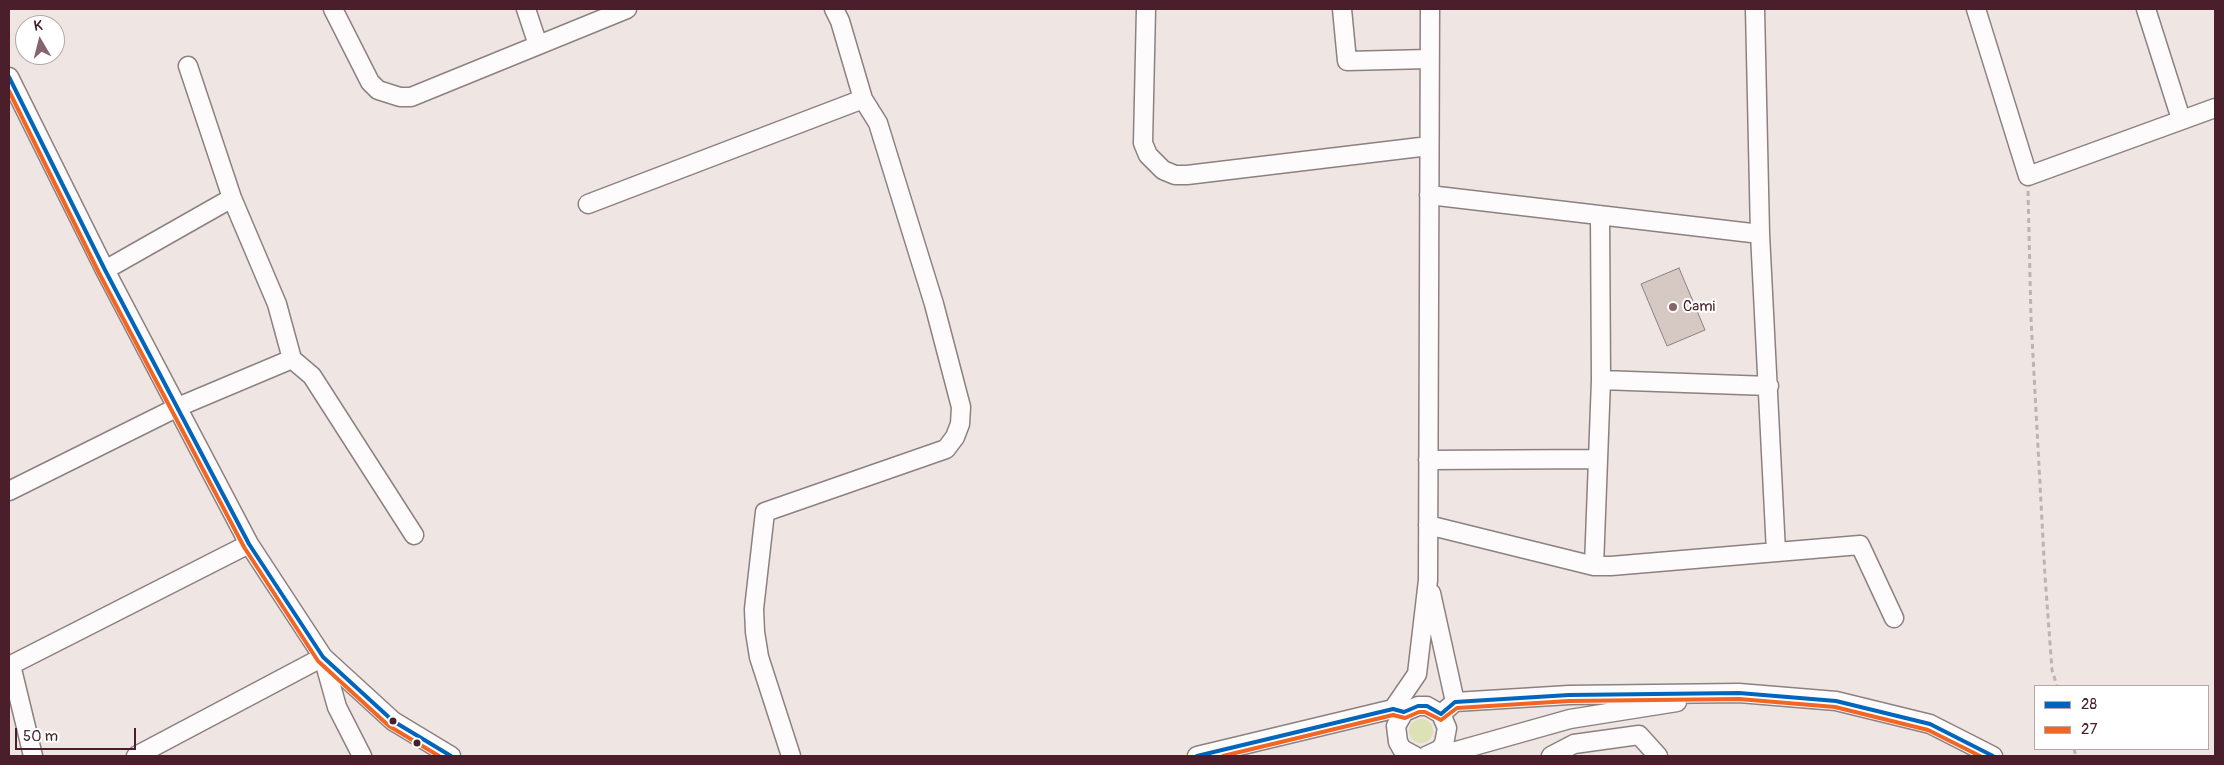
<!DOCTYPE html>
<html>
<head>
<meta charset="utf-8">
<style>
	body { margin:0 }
	#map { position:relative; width:2224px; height:765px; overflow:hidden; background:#efe6e3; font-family:Pangolin,sans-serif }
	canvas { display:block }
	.frame { position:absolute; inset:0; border:10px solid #4a1f2b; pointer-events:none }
	.legend { position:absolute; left:2034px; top:685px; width:175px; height:65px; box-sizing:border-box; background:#fff; border:1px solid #b7a5aa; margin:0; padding:6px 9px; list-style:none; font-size:15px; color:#4a1f2b }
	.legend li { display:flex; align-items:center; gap:10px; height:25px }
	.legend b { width:25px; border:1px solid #b7a5aa }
	.north { position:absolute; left:15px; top:15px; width:50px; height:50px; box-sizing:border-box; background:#fff; border:1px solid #b7a5aa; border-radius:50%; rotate:352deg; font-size:14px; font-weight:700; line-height:20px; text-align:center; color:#4a1f2b }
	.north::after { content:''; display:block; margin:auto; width:18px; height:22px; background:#84656b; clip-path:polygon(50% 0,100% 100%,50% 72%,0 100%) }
	.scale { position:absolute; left:15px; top:728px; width:121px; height:22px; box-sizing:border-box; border:2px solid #4a1f2b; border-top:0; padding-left:6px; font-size:15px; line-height:18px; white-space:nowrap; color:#4a1f2b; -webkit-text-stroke:4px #fff; paint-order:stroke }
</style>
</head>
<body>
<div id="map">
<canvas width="2224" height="765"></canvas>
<div class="frame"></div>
<ul class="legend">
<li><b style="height:6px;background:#0065bd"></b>28</li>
<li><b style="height:6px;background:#f26522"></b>27</li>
</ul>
<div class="north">K</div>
<div class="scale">50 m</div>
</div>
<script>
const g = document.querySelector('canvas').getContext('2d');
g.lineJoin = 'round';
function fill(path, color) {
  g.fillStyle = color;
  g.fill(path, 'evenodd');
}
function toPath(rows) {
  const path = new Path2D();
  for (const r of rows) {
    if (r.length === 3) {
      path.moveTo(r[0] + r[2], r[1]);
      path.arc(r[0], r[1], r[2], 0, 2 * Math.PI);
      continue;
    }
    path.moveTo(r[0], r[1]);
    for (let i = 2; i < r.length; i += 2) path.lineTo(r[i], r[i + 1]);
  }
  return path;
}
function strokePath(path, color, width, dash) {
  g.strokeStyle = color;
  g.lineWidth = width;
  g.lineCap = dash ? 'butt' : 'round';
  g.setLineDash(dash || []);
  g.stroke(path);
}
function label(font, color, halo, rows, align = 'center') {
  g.font = font + ' Pangolin,sans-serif';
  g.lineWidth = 4;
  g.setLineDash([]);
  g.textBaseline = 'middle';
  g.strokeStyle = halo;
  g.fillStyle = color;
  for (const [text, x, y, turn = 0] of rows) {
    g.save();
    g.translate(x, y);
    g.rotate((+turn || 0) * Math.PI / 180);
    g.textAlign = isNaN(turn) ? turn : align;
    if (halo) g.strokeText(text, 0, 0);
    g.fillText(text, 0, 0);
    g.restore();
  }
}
const green = toPath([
	[1421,731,12]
]);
const building = toPath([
	[1679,268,1705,330,1667,346,1641,284,1679,268]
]);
const path = toPath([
	[2028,191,2031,319,2045,576,2052,670,2057,686],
	[2074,749,2076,756]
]);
const minor = toPath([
	[333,9,370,82,378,90,400,97,411,97,627,9],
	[526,9,538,45],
	[1146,9,1143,143,1148,155,1163,170,1175,175,1187,175,1429,146],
	[1342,9,1347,61,1429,59],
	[1755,9,1760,234,1776,552],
	[1976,9,2028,176,2215,108],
	[2146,9,2181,119],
	[9,77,105,270,249,544,323,657,393,721,451,756],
	[1429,195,1760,234],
	[232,198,277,304,292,359,312,376,414,535],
	[588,204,863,99],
	[105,270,232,198,188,66],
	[1601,380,1769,386],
	[1428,460,1598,459],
	[9,491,178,407,292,359],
	[1428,525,1594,566,1611,566,1860,545,1894,618],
	[1594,566,1601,380,1600,215],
	[1431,593,1455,702],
	[11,665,33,756],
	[9,666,249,544],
	[1393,709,1417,674,1428,580,1430,9],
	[1441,714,1455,702,1569,695,1739,693,1836,701,1930,724,1993,756],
	[1449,753,1570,719,1677,702],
	[136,756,323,657,337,707,362,756],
	[791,756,759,657,755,632,754,609,765,512,946,449,955,437,960,424,961,407,934,304,878,123,863,99,840,21,834,9],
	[1197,756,1393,709,1403,712],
	[1415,756,1402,749,1398,742,1396,726,1404,712,1418,706,1427,706,1441,714,1447,728,1444,744,1439,750,1426,756],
	[1551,756,1574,744,1639,735,1658,756]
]);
const bus1 = toPath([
	[9,77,105,270,249,544,323,657,393,721,451,756],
	[1197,756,1393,709,1404,712,1418,706,1427,706,1441,714,1455,702,1569,695,1739,693,1836,701,1930,724,1993,756]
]);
const bus2 = toPath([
	[9,91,99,273,244,547,318,661,389,726,439,756],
	[1223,756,1393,715,1405,718,1419,712,1425,712,1441,720,1457,708,1569,701,1739,699,1835,707,1928,730,1980,756]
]);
const markers = [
	[1673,307,5,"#84656b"],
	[393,721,4.5,"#4a1f2b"],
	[417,743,4.5,"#4a1f2b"]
];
const poiNames = [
	["Cami",1683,307]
];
fill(green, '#dce1b6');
fill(building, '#d6c8c3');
strokePath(building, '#8d8081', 1);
strokePath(minor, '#8d8081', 21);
strokePath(path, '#bab4b5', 3, [5, 4]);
strokePath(minor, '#fdfbfb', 18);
strokePath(bus1, '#0065bd', 4);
strokePath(bus2, '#f26522', 4);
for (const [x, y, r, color] of markers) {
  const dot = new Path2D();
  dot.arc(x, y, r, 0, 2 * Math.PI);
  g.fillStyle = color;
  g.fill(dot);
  strokePath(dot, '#fff', 2);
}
label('15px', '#4a1f2b', '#fff', poiNames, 'left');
</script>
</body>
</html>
